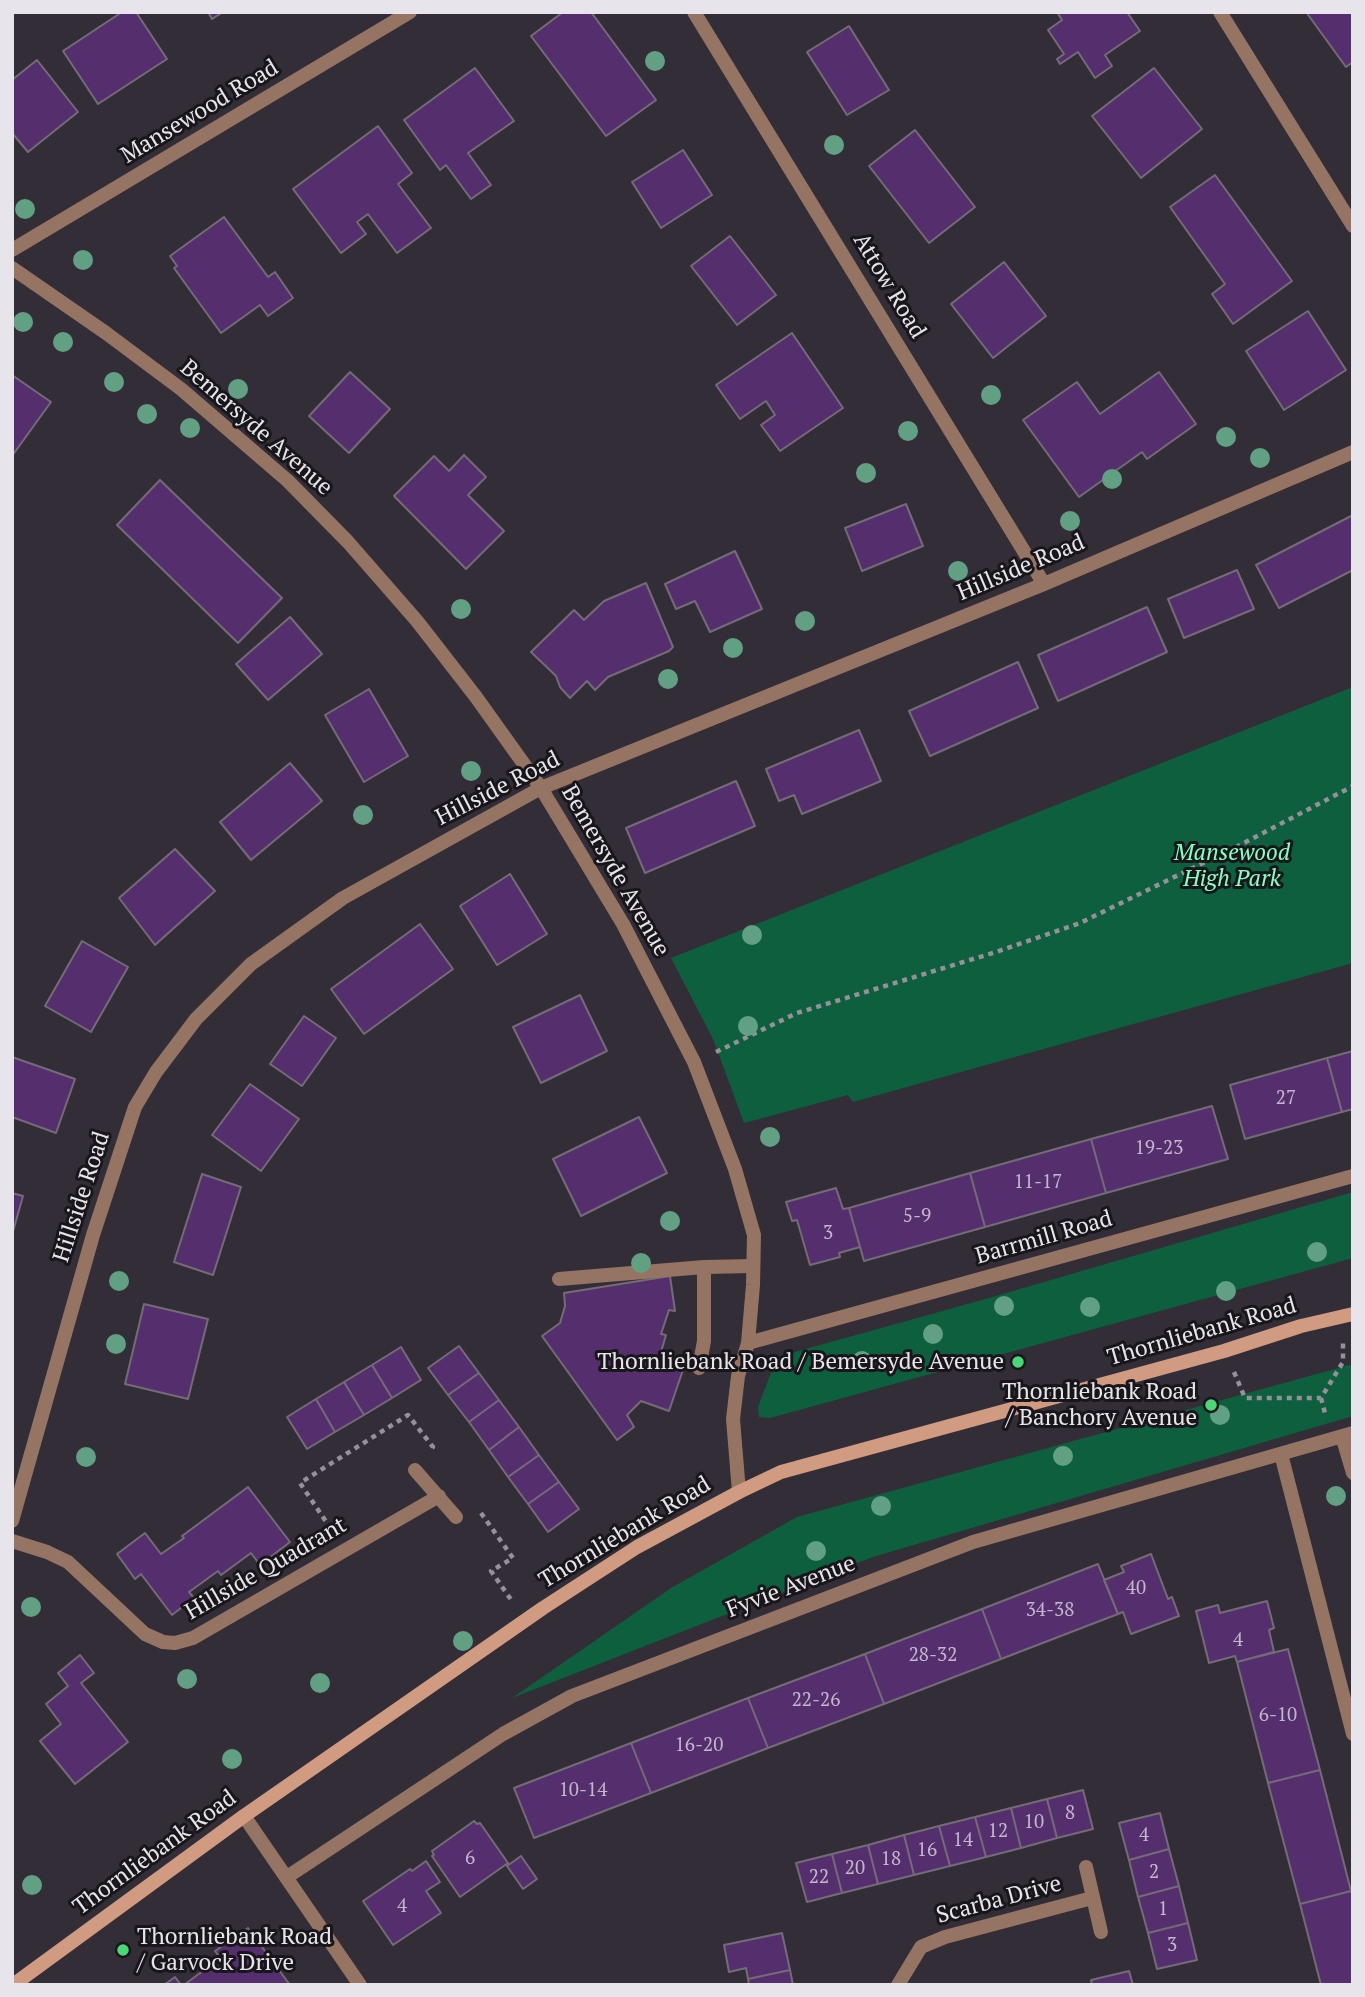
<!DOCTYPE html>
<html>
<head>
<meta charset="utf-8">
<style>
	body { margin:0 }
	#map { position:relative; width:1365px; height:1997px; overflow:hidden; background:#332d37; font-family:"PT Serif",serif }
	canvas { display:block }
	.frame { position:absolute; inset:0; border:14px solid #e8e4eb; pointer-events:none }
</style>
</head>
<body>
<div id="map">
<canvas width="1365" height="1997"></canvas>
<div class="frame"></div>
</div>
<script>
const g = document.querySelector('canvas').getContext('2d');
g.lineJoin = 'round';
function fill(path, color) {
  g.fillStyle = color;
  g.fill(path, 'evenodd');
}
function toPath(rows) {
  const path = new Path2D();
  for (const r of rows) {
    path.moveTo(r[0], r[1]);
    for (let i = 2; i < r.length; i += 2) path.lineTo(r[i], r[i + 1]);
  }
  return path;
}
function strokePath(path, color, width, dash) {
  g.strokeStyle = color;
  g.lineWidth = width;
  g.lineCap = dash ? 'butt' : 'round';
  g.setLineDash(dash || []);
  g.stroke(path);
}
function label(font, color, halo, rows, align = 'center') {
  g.font = font + ' "PT Serif",serif';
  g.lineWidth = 6;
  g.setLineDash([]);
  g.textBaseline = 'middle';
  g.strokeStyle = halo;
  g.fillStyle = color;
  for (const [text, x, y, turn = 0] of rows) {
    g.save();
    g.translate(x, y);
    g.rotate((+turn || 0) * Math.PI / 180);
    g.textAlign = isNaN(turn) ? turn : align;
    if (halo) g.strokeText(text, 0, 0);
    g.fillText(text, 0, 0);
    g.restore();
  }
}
const green = toPath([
	[1353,687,1353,963,853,1102,848,1095,744,1123,713,1039,671,958],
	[1353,1192,1353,1258,770,1418,759,1417,758,1407,777,1357,989,1298],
	[1353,1364,1353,1416,873,1557,512,1698,671,1588,797,1517]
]);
const building = toPath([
	[122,12,136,12,167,59,98,104,63,51,122,12],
	[208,12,223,12,212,19,208,12],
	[563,12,591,12,656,100,606,136,531,36,563,12],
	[1057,12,1127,12,1140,31,1105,55,1112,66,1095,78,1078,52,1060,64,1057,59,1064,54,1048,30,1062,20,1057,12],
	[1306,12,1353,12,1353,62,1346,67,1306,12],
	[849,26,889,90,847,115,807,52,849,26],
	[37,60,78,112,28,152,12,133,12,80,37,60],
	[475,68,514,121,468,153,491,185,471,199,446,165,440,170,404,120,475,68],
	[1154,68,1202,129,1141,178,1092,116,1154,68],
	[378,126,412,173,398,184,431,228,397,253,368,214,357,222,366,234,341,253,293,189,378,126],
	[915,130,975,207,929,243,869,166,915,130],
	[683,150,712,195,661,228,632,182,683,150],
	[1215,175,1292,281,1233,324,1212,294,1225,284,1170,207,1215,175],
	[224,217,268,277,275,272,293,298,268,316,260,305,221,333,174,268,177,266,170,256,224,217],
	[730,236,776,295,737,325,691,266,730,236],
	[1004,262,1046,316,993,358,951,304,1004,262],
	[1308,311,1346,370,1284,410,1246,351,1308,311],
	[792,333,843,408,780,451,761,425,775,415,766,401,740,419,716,385,792,333],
	[350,372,390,409,349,453,309,416,350,372],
	[1159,372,1196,424,1147,459,1142,452,1079,497,1023,420,1077,382,1100,414,1159,372],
	[12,375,51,402,12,456,12,375],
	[464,455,486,477,468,495,504,531,466,569,394,496,434,456,449,471,464,455],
	[160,480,282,598,238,643,117,525,160,480],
	[906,504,923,546,862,571,845,528,906,504],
	[1353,515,1353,570,1279,608,1256,565,1353,515],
	[735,551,762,609,710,632,695,601,676,609,665,584,735,551],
	[1237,570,1254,609,1184,638,1168,599,1237,570],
	[646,583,673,647,669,651,608,677,595,690,587,681,570,698,560,687,556,676,531,652,574,610,584,620,604,601,646,583],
	[1147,607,1167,652,1058,701,1038,655,1147,607],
	[290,617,322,654,268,700,236,664,290,617],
	[1018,662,1038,708,930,756,909,711,1018,662],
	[369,689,408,756,364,782,325,715,369,689],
	[859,730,881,781,802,814,794,795,779,801,766,769,859,730],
	[290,763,322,801,251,860,220,822,290,763],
	[736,781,755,826,645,873,626,828,736,781],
	[175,849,215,891,155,945,119,898,175,849],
	[510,874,547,934,497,965,460,906,510,874],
	[420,924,453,969,364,1034,331,989,420,924],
	[82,941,128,967,91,1032,45,1006,82,941],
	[580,995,607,1051,541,1083,513,1027,580,995],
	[304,1016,336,1038,302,1086,270,1064,304,1016],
	[1353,1051,1353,1109,1342,1112,1327,1058,1353,1051],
	[12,1057,75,1079,56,1133,12,1117,12,1057],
	[1327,1058,1342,1112,1245,1139,1230,1085,1327,1058],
	[250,1084,299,1119,261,1171,212,1135,250,1084],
	[1212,1106,1228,1159,1106,1193,1091,1139,1212,1106],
	[639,1117,667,1173,581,1216,553,1159,639,1117],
	[1091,1139,1106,1193,985,1227,970,1173,1091,1139],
	[970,1173,985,1227,864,1261,849,1208,970,1173],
	[202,1174,241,1187,213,1275,174,1262,202,1174],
	[836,1188,843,1209,849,1208,860,1247,839,1253,840,1257,810,1265,797,1220,792,1221,786,1202,836,1188],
	[12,1193,23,1196,12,1235,12,1193],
	[670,1276,675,1311,669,1310,661,1334,666,1335,661,1352,686,1361,669,1411,641,1401,627,1415,634,1427,617,1440,542,1336,560,1323,565,1306,564,1293,670,1276],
	[144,1304,208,1319,188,1399,125,1384,144,1304],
	[459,1346,479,1373,448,1395,428,1368,459,1346],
	[401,1347,421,1380,392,1398,372,1365,401,1347],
	[372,1365,392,1398,364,1415,344,1382,372,1365],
	[479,1373,499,1400,469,1422,448,1395,479,1373],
	[344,1382,364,1415,335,1432,316,1399,344,1382],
	[316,1399,335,1432,307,1449,287,1417,316,1399],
	[499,1400,519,1427,489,1450,469,1422,499,1400],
	[519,1427,539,1455,508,1477,489,1450,519,1427],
	[539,1455,559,1482,528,1504,508,1477,539,1455],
	[559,1482,579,1509,548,1532,528,1504,559,1482],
	[248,1487,290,1542,260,1565,251,1553,221,1575,218,1571,189,1592,194,1598,172,1615,141,1574,135,1579,117,1554,145,1533,161,1554,184,1538,182,1536,248,1487],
	[1151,1554,1168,1599,1172,1597,1179,1616,1131,1634,1123,1612,1118,1614,1104,1580,1124,1572,1121,1566,1151,1554],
	[1098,1564,1118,1614,1001,1659,982,1609,1098,1564],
	[1267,1601,1274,1628,1269,1630,1274,1652,1237,1662,1235,1656,1209,1663,1196,1611,1218,1605,1220,1613,1267,1601],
	[982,1609,1001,1659,884,1704,865,1654,982,1609],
	[1288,1649,1320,1770,1268,1783,1237,1662,1288,1649],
	[865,1654,884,1704,768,1748,748,1698,865,1654],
	[80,1655,94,1673,81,1683,128,1742,75,1784,40,1741,61,1724,46,1704,68,1686,58,1673,80,1655],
	[748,1698,768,1748,651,1793,631,1743,748,1698],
	[631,1743,651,1793,534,1838,514,1788,631,1743],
	[1320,1770,1351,1891,1300,1904,1268,1783,1320,1770],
	[1083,1790,1093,1829,1057,1838,1047,1799,1083,1790],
	[1047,1799,1057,1838,1021,1848,1011,1808,1047,1799],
	[1011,1808,1021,1848,986,1857,975,1817,1011,1808],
	[1160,1813,1169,1849,1129,1860,1119,1823,1160,1813],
	[975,1817,986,1857,950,1866,939,1826,975,1817],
	[474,1821,477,1824,480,1823,508,1863,460,1897,432,1856,434,1855,432,1851,474,1821],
	[939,1826,950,1866,914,1875,904,1835,939,1826],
	[904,1835,914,1875,878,1884,868,1845,904,1835],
	[868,1845,878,1884,842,1893,832,1854,868,1845],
	[1169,1849,1179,1886,1138,1897,1129,1860,1169,1849],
	[832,1854,842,1893,807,1902,796,1863,832,1854],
	[521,1856,537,1879,523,1889,507,1866,521,1856],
	[426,1861,440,1882,426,1891,441,1913,393,1945,363,1901,410,1869,412,1871,426,1861],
	[1179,1886,1188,1923,1148,1933,1138,1897,1179,1886],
	[1351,1891,1353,1897,1353,1985,1321,1985,1300,1904,1351,1891],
	[1188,1923,1197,1960,1157,1969,1148,1933,1188,1923],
	[248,1928,290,1985,184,1985,220,1958,215,1951,248,1928],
	[782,1933,790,1970,748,1979,746,1968,729,1972,724,1945,782,1933],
	[790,1970,793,1985,749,1985,748,1979,790,1970],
	[1129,1971,1133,1985,1092,1985,1091,1980,1129,1971],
	[175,1977,181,1985,164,1985,175,1977]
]);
const path = toPath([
	[716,1052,797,1013,996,952,1080,923,1240,845,1353,786],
	[1234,1372,1245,1398,1321,1398,1343,1362,1343,1342],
	[1321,1398,1326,1417],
	[481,1513,513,1558,491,1571,512,1601],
	[331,1529,300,1483,408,1415,433,1447,430,1451]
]);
const service = toPath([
	[559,1279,704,1267,753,1266],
	[699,1368,704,1341,704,1267]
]);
const minor = toPath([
	[694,12,1044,584],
	[1220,12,1353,226],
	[12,250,410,12],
	[12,268,106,333,181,389,288,481,348,542,417,621,476,697,541,788,623,924,694,1062,735,1169,754,1235,753,1285,748,1343,738,1376,733,1419,739,1492],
	[748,1343,1353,1176],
	[1342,1436,1353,1473],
	[1281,1454,1353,1734],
	[415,1470,456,1517],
	[12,1521,93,1235,135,1107,156,1072,196,1019,251,964,343,898,541,788,1044,584,1353,452],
	[12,1541,47,1552,68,1562,145,1634,163,1642,175,1643,193,1638,439,1496],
	[244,1816,360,1985],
	[1086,1867,1101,1932],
	[287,1877,503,1734,572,1696,973,1542,1353,1433],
	[898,1985,921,1947,945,1937,1092,1898]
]);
const secondary = toPath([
	[13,1985,244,1816,543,1608,637,1547,739,1492,781,1472,1224,1351,1301,1326,1353,1314]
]);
const trees = [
	[655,61],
	[834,145],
	[25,209],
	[83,260],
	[23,322],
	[63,342],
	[114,382],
	[238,389],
	[991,395],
	[147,414],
	[190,428],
	[908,431],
	[1226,437],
	[1260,458],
	[866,473],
	[1112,479],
	[1070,521],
	[958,571],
	[461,609],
	[805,621],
	[733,648],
	[668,679],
	[471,771],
	[363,815],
	[752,935],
	[748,1026],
	[770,1137],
	[670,1221],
	[1317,1252],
	[641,1263],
	[119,1281],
	[1226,1291],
	[1004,1306],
	[1090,1307],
	[933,1334],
	[116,1344],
	[862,1361],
	[1220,1415],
	[1063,1456],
	[86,1457],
	[1336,1496],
	[881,1506],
	[816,1551],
	[31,1607],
	[463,1641],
	[187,1679],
	[320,1683],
	[232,1759],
	[32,1885]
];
const markers = [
	[1018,1362,7,"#49d778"],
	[1211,1405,7,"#49d778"],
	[123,1950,7,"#49d778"]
];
const numberNames = [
	["27",1286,1099],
	["19-23",1159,1149],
	["11-17",1038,1183],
	["5-9",917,1217],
	["3",828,1234],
	["40",1136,1589],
	["34-38",1050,1611],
	["4",1238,1641],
	["28-32",933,1656],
	["22-26",816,1701],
	["6-10",1278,1716],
	["16-20",699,1746],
	["10-14",583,1791],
	["8",1070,1814],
	["10",1034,1823],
	["12",998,1832],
	["4",1144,1836],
	["14",963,1841],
	["16",927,1851],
	["6",470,1859],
	["18",891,1860],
	["20",855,1869],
	["2",1154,1873],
	["22",819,1878],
	["4",402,1907],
	["1",1163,1910],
	["3",1172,1946]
];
const streetNames = [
	["Mansewood Road",200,112,-31],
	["Attow Road",889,286,59],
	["Bemersyde Avenue",256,428,41],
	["Hillside Road",1021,568,-23],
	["Hillside Road",498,789,-27],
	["Bemersyde Avenue",615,871,60],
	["Hillside Road",82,1197,-72],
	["Barrmill Road",1044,1238,-16],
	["Thornliebank Road",1202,1332,-16],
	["Thornliebank Road",625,1533,-31],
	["Hillside Quadrant",266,1569,-30],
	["Fyvie Avenue",791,1587,-21],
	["Thornliebank Road",155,1853,-36],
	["Scarba Drive",999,1900,-15]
];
const parkNames = [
	["Mansewood",1232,853],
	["High Park",1232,879]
];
const poiNames = [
	["Thornliebank Road / Bemersyde Avenue",1004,1362],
	["Thornliebank Road",1197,1392],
	["/ Banchory Avenue",1197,1418],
	["Thornliebank Road",137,1937,"left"],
	["/ Garvock Drive",137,1963,"left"]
];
fill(green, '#0d5f3e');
fill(building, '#552f6d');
strokePath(building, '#736c78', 2);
strokePath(path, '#959099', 4.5, [5, 5]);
strokePath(service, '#967464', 14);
strokePath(minor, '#967464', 14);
strokePath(secondary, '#d09b81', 14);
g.fillStyle = '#61a083';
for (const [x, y] of trees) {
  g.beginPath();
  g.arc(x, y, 10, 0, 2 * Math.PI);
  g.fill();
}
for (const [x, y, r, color] of markers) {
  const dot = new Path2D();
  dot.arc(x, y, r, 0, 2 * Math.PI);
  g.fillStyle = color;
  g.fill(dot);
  strokePath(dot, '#19161b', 2.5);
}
label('19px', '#c3b7cc', null, numberNames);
label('23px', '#e8e4eb', '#19161b', streetNames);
label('italic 23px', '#86ffc2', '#19161b', parkNames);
label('23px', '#e8e4eb', '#19161b', poiNames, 'right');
</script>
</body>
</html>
